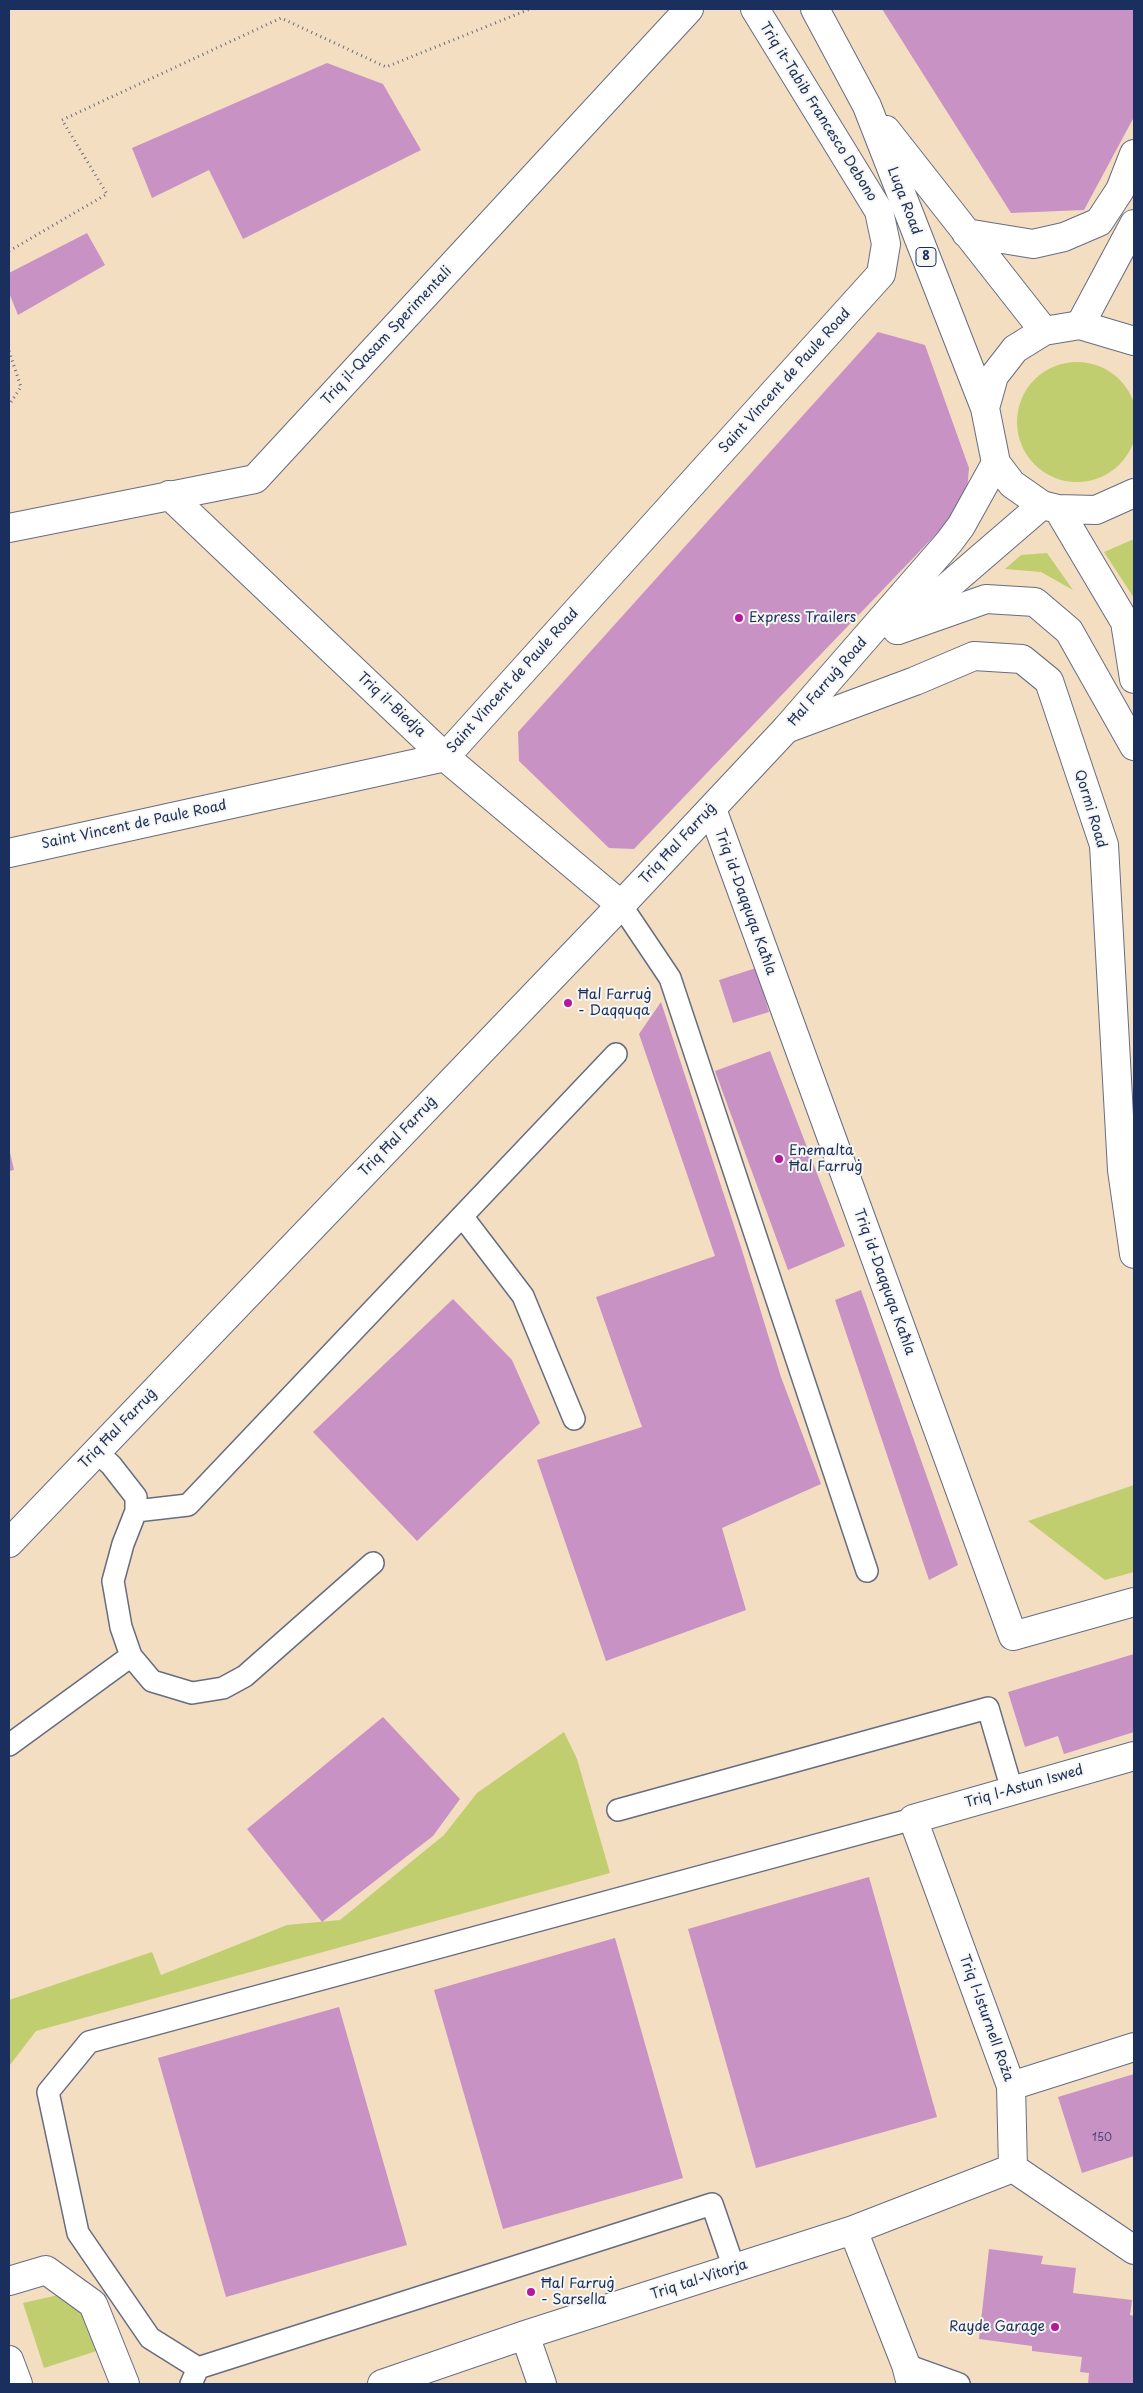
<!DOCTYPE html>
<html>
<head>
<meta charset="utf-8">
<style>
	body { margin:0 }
	#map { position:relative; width:1143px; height:2393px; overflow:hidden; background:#f3dec1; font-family:"Playpen Sans",sans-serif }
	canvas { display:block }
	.frame { position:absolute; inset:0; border:10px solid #1b2f5e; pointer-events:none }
</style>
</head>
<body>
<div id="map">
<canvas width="1143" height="2393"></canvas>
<div class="frame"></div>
</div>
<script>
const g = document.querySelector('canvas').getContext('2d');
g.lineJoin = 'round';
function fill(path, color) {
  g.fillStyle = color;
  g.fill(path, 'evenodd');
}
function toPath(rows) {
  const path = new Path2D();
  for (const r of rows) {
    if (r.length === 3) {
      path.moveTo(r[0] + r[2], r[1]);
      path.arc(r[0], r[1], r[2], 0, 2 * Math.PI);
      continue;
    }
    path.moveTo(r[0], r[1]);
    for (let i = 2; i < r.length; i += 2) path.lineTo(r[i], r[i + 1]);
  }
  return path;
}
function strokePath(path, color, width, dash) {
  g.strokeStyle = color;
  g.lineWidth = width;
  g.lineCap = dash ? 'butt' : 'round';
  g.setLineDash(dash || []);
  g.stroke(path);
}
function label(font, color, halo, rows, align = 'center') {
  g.font = font + ' "Playpen Sans",sans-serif';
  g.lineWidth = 4;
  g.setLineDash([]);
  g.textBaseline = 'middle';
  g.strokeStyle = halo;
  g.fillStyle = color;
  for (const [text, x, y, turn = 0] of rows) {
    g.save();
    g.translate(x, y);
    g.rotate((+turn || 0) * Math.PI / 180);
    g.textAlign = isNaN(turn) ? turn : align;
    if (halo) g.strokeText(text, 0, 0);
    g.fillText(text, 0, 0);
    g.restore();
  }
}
const green = toPath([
	[1077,422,60],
	[1134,539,1134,598,1104,552],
	[1047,553,1073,590,1041,572,1005,569,1021,555],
	[1134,1485,1134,1572,1105,1580,1028,1521],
	[564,1732,577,1759,610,1873,36,2031,10,2065,9,2074,9,2000,152,1952,161,1975,287,1925,340,1920,444,1835,477,1793],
	[67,2293,109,2347,44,2368,23,2303]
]);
const building = toPath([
	[882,9,1134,9,1134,117,1084,210,1011,213],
	[327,63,383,84,421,150,243,239,209,170,152,198,132,148],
	[87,233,105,265,18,315,9,293,9,273],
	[878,332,925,345,969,468,966,503,634,849,609,848,519,761,518,732],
	[756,968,769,1012,733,1023,719,980],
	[661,1002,741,1247,781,1377,821,1484,722,1528,746,1610,606,1661,537,1460,642,1427,596,1297,715,1256,639,1034],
	[770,1051,845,1246,788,1270,715,1071],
	[9,1148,14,1170,9,1171],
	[861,1290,958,1565,929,1580,835,1300],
	[453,1299,512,1360,540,1423,417,1541,313,1432],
	[1134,1654,1134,1732,1064,1754,1058,1736,1025,1747,1008,1692],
	[383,1717,460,1799,433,1836,322,1922,247,1829],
	[869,1877,937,2117,756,2168,688,1929],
	[615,1938,683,2178,503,2229,434,1990],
	[339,2007,407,2245,226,2297,158,2058],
	[1134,2074,1134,2156,1082,2173,1058,2097],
	[989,2249,1043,2256,1041,2264,1076,2268,1073,2293,1132,2300,1130,2315,1134,2316,1134,2384,1088,2384,1089,2373,1080,2372,1082,2357,1032,2351,1032,2346,979,2339]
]);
const path = toPath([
	[9,251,107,194,62,120,281,18,386,67,530,9],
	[9,351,21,387,9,405]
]);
const lane = toPath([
	[621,905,670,978,867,1571],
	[462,1216,523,1296,574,1419],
	[97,1452,111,1465,136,1497,136,1511,123,1544,113,1581,121,1627,131,1656,152,1681,192,1693,223,1688,245,1676,373,1563],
	[136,1511,188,1505,616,1054],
	[9,1745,131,1656],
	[618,1810,988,1708,1012,1790],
	[906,2365,959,2384],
	[198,2368,150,2338,78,2233,48,2092,89,2042,913,1819],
	[191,2384,198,2368,712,2204,734,2268]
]);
const street = toPath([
	[169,495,445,757,621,905],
	[9,528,255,479,689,9],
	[786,729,915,681,974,656,1022,659,1049,681,1104,845,1122,1170,1134,1254],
	[712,809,1013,1636,1134,1602],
	[9,853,445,757,881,274,886,244,879,211,755,9],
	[1011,2086,1134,2047],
	[1013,2168,1011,2086,913,1819,1134,1756],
	[1013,2168,1134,2250],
	[853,2230,906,2365,911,2384],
	[9,2281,46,2270,93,2304,125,2384],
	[525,2335,542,2384],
	[9,2360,18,2384],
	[382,2384,525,2335,853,2230,1013,2168]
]);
const secondary = toPath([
	[1080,325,1134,224],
	[897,630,1042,505],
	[9,1543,621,905,786,729,949,542,961,526,996,463]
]);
const highway = toPath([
	[815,9,867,106,985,408],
	[886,130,1044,331],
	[966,233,1033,244,1064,237,1099,222,1120,190,1134,154],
	[1134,341,1080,325,1044,331,1015,349,994,376,985,408,996,463,1012,484,1042,505,1058,509,1096,510,1134,493],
	[1058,509,1125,622,1134,679],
	[898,630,986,599,1035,602,1069,631,1134,746]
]);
const markers = [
	[739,618,5,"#b5179e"],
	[568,1003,5,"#b5179e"],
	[779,1159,5,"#b5179e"],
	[531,2292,5,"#b5179e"],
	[1055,2327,5,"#b5179e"]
];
const numberNames = [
	["150",1102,2138]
];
const shields = [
	[926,257,20]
];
const shieldNames = [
	["8",926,257]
];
const streetNames = [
	["Triq it-Tabib Francesco Debono",818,112,58],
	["Luqa Road",904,201,69],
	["Triq il-Qasam Sperimentali",387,336,-47],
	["Saint Vincent de Paule Road",785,381,-48],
	["Saint Vincent de Paule Road",513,681,-48],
	["Ħal Farruġ Road",828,682,-49],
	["Triq il-Biedja",391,705,43],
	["Qormi Road",1090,809,73],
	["Saint Vincent de Paule Road",134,825,-12],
	["Triq Ħal Farruġ",678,844,-47],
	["Triq id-Daqquqa Kaħla",745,902,70],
	["Triq Ħal Farruġ",398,1137,-46],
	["Triq id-Daqquqa Kaħla",884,1282,70],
	["Triq Ħal Farruġ",118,1429,-46],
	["Triq l-Astun Iswed",1024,1787,-16],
	["Triq l-Isturnell Roża",986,2018,70],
	["Triq tal-Vitorja",699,2280,-18]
];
const poiNames = [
	["Express Trailers",749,618],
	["Ħal Farruġ",578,995],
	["- Daqquqa",578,1011],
	["Enemalta",789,1151],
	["Ħal Farruġ",789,1167],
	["Ħal Farruġ",541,2284],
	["- Sarsella",541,2300],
	["Rayde Garage",1045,2327,"right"]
];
fill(green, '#c1ce6f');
fill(building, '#c992c5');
strokePath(lane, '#676c81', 24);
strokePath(street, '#676c81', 30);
strokePath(secondary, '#676c81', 30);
strokePath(highway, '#676c81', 30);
strokePath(path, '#676c81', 3, [1, 4]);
strokePath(lane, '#fff', 21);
strokePath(street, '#fff', 28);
strokePath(secondary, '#fff', 28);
strokePath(highway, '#fff', 28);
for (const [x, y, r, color] of markers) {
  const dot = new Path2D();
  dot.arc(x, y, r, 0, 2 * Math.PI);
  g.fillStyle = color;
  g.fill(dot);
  strokePath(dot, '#f6f6f2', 2);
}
label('11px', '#464878', null, numberNames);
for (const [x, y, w] of shields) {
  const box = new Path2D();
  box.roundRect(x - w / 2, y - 9.5, w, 19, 4);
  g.fillStyle = '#f6f6f2';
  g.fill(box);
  strokePath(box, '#1b2f5e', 1);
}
label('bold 12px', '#1b2f5e', null, shieldNames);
label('14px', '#1b2f5e', '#f6f6f2', streetNames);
label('14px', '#1b2f5e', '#f6f6f2', poiNames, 'left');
</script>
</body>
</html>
